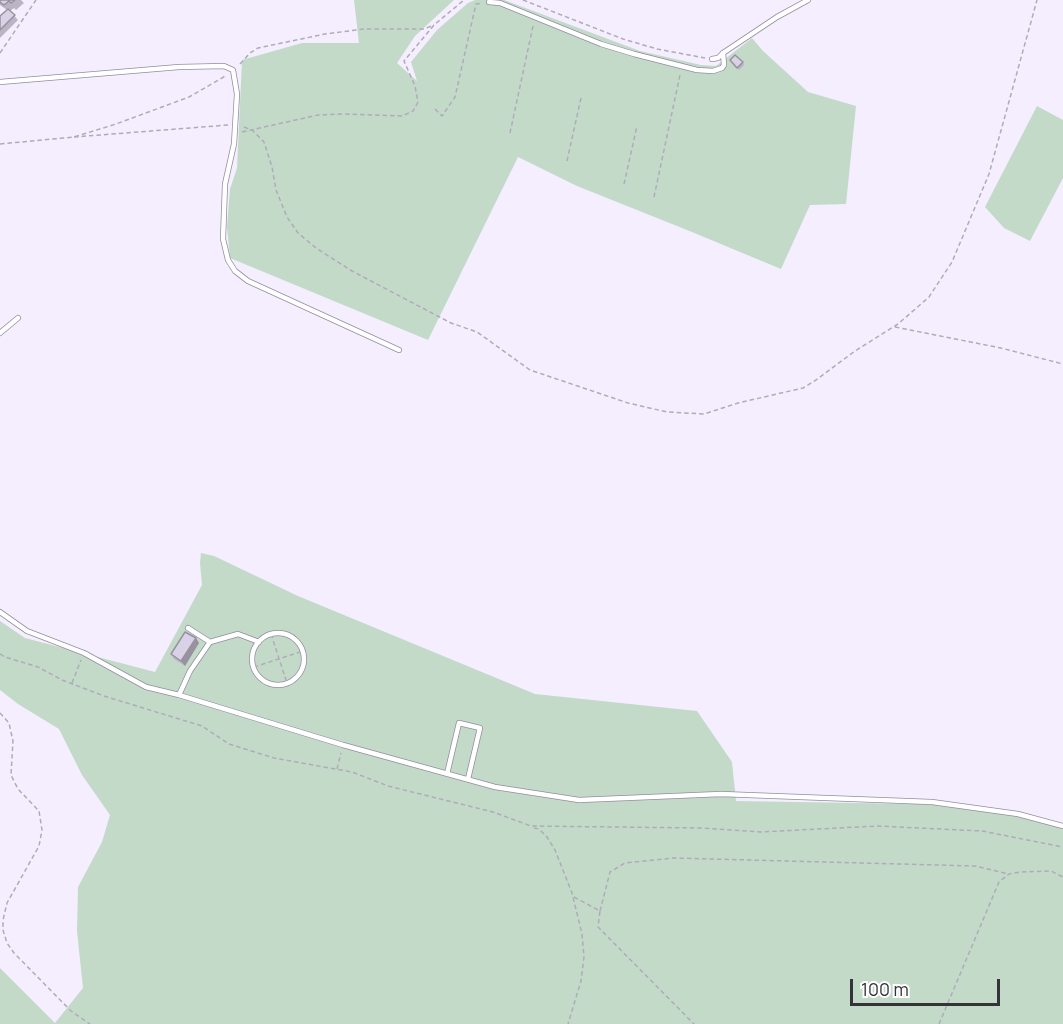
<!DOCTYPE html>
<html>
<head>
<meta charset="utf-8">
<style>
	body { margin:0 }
	#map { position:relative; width:1063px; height:1024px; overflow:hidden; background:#f4eefe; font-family:Manrope,sans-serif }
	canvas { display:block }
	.scale { position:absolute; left:850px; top:979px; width:150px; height:27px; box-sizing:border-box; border:3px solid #35323a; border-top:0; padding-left:8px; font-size:18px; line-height:21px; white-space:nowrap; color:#35323a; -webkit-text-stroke:4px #fefefe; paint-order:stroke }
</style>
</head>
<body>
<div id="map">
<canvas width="1063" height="1024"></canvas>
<div class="scale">100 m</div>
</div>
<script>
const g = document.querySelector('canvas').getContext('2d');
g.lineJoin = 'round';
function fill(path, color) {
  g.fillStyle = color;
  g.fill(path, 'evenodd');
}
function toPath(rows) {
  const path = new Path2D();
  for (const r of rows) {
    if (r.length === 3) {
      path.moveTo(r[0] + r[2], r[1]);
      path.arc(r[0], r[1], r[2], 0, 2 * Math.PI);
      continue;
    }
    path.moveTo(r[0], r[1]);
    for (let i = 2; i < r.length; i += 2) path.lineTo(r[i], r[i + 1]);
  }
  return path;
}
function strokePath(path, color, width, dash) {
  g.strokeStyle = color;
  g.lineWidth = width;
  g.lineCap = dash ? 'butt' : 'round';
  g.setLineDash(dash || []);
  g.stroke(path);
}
const green = toPath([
	[354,0,454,0,415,36,397,63,417,81,411,62,437,30,468,3,475,0,504,0,640,51,701,65,716,66,752,38,763,51,808,92,856,106,846,204,810,205,781,269,692,232,577,186,518,157,428,340,230,258,227,227,230,189,237,168,242,60,302,43,359,43],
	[1037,106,1063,120,1063,178,1030,241,1004,228,985,207],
	[201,553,214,556,298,596,535,694,697,711,732,762,736,801,976,805,1063,824,1063,1024,0,1024,0,968,55,1023,83,988,77,931,78,887,102,842,110,815,82,775,59,729,18,704,0,690,0,621,25,638,155,672,202,585,200,563]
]);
const path = toPath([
	[523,0,623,39,657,49,705,58],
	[0,53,36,0],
	[240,64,250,53,258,48,325,34,364,29,424,29,434,25],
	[435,109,442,116,455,97,476,4,482,3],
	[244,127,252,130,264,142,272,167,276,190,287,217,298,233,316,248,352,271,451,323,477,332,530,370,628,403,667,412,704,414,738,403,803,388,816,380,855,351,898,324,929,297,952,262,989,174,1037,0],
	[242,132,318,115,343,114,402,116,413,111,418,102,415,86,404,61,434,25,464,0],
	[510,133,533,26],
	[74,137,228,125],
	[0,144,74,137,116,124,189,97,227,75],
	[567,161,581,98],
	[624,184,637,126],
	[654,197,680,75],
	[895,327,1001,348,1063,364],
	[271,634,287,683],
	[0,654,5,657,38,667,62,680,104,696,202,726,229,744,274,758,352,772,388,786,493,812,531,826,702,828,760,832,877,826,982,831,1063,847],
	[254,667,303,651],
	[72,683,81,660],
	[0,713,9,723,13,741,11,775,18,789,39,811,42,830,39,846,7,903,3,920,3,930,7,943,14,953,71,1011,90,1024],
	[337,769,341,753],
	[534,828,539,829,547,837,555,850,572,893,582,934,584,957,581,981,568,1024],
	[574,897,600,911,598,927,694,1024],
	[600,911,610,872,625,863,674,858,975,866,1009,874],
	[939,1024,999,882,1009,874,1021,872,1051,871,1063,877]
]);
const lane = toPath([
	[489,2,500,3,601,44,634,54,697,70,713,71,722,68,724,65,723,53],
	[712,59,718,58,723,53,777,17,808,0],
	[0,82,179,67,224,66,233,70,237,94,234,144,225,184,223,239,228,260,235,271,248,281,399,350],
	[0,333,18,318],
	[0,612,27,631,84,653,146,687,179,695,343,745,495,787,579,800,721,794,932,802,1018,814,1063,826],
	[188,628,210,642],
	[278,659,26],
	[179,695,190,671,210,642,238,634,259,642],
	[447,774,459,723,480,728,468,779]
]);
const wall = toPath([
	[0,0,21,0,24,3,16,10,14,8,10,11,18,20,0,38,0,16,7,10,0,5],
	[730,60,743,62,744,65,739,70],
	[196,638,199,643,185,666,174,659,171,654]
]);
const shadedWall = toPath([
	[196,638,199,643,185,666,181,661]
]);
const building = toPath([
	[0,0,15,0,11,3,9,1,4,5,0,2,0,0],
	[8,9,15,15,0,30,0,16,8,9],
	[735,55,743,62,737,68,730,60,735,55],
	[185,632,196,638,181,661,171,654,185,632]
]);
fill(green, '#c3dac9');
strokePath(lane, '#948d9f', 6);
strokePath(path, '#b0abb8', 1.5, [4.5, 3]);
strokePath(lane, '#fff', 4.5);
fill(wall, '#bbb4c5');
fill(shadedWall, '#9892a0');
fill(building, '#d9d1e5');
strokePath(building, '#9892a0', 1.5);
</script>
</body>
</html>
